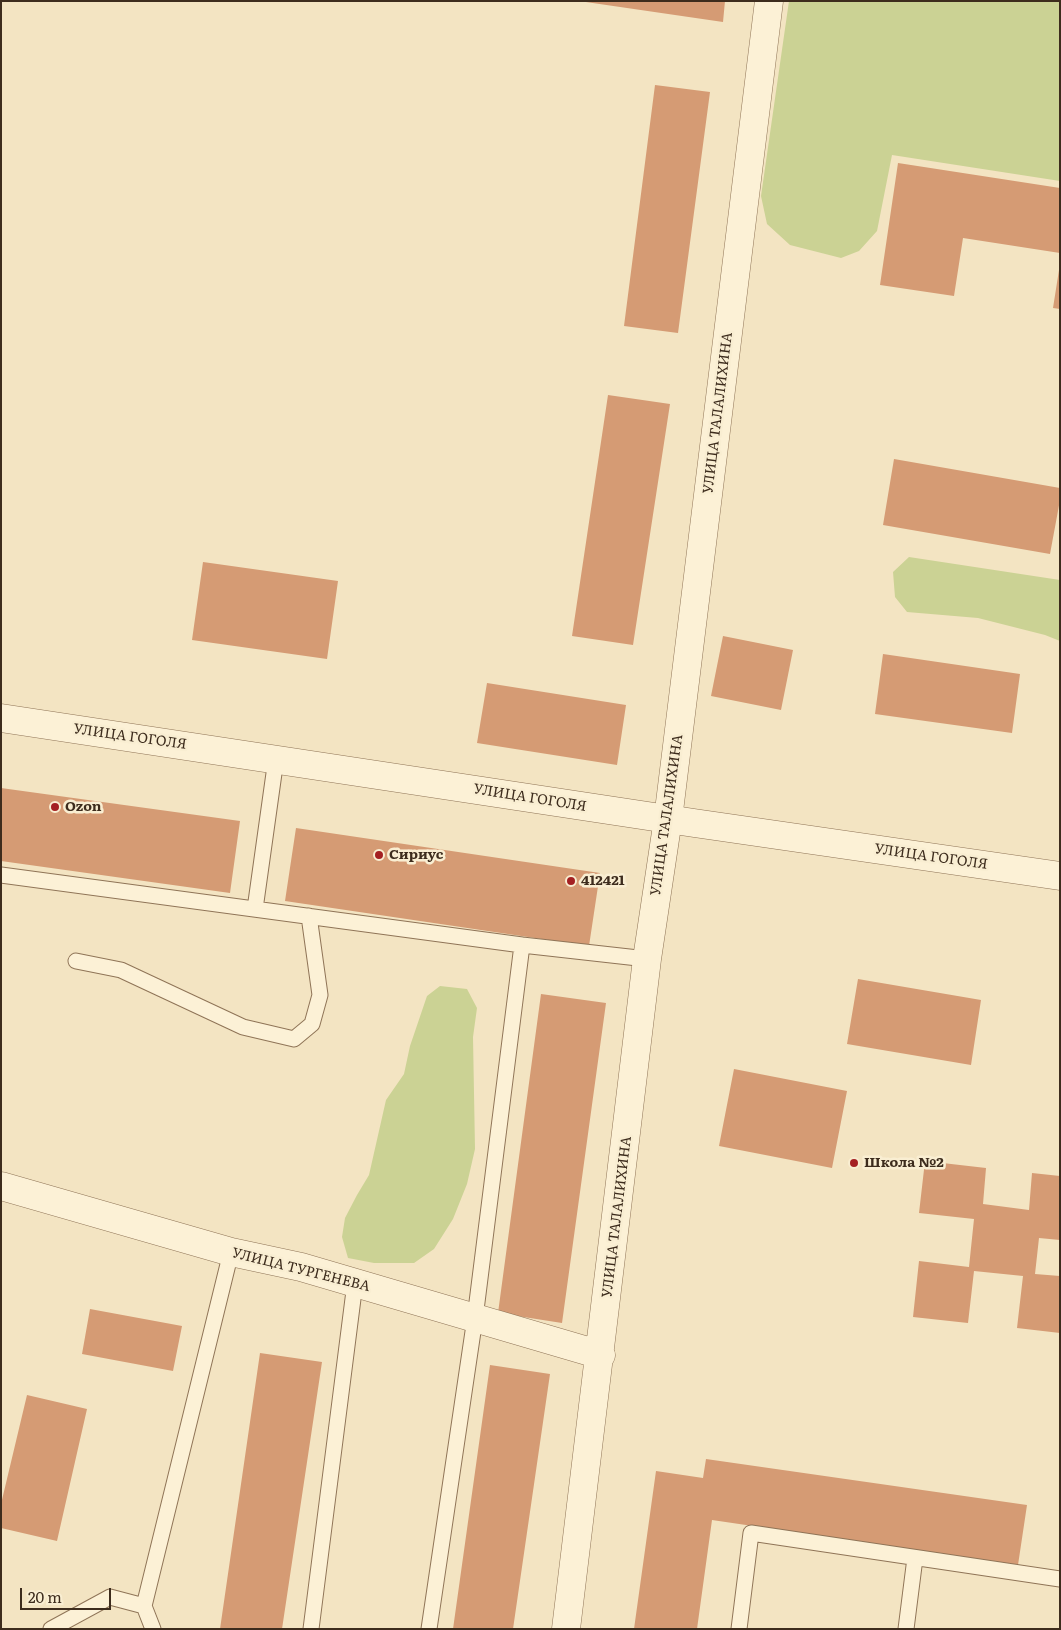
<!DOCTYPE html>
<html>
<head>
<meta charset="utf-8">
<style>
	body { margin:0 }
	#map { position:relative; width:1061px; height:1630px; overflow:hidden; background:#f3e4c2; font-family:Literata,serif }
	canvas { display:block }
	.frame { position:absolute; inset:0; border:2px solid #3d2c1d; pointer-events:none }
	.scale { position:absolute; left:20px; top:1588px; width:91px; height:22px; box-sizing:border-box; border:2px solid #3d2c1d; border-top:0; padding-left:6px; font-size:15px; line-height:18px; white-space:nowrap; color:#3d2c1d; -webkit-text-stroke:4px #f9eed2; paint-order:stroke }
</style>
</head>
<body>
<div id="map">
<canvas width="1061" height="1630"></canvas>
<div class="frame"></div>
<div class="scale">20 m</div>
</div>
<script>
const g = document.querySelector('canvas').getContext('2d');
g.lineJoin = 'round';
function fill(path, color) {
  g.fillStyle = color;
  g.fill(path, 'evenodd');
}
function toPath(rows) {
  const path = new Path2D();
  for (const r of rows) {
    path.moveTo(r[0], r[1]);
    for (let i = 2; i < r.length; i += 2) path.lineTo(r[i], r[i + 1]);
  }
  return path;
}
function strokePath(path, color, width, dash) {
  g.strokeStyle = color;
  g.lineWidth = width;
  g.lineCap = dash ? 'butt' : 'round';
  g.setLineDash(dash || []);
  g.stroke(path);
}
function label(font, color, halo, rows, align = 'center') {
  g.font = font + ' Literata,serif';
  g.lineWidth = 5;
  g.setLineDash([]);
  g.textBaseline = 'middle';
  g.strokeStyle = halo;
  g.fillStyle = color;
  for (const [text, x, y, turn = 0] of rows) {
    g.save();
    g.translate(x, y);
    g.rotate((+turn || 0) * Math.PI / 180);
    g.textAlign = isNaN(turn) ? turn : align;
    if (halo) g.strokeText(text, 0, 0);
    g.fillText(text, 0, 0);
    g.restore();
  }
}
const green = toPath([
	[789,1,1060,1,1060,181,892,155,877,231,859,251,841,258,790,245,767,224,761,196],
	[909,557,1060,580,1060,641,1045,635,978,618,907,612,895,597,893,572],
	[440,986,467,989,477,1008,473,1037,475,1149,467,1184,453,1219,434,1249,414,1263,374,1263,348,1258,342,1237,345,1218,357,1195,369,1175,386,1100,404,1074,410,1046,427,996]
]);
const building = toPath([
	[579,1,725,1,723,22],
	[655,85,710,92,678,333,624,326],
	[898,163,1060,188,1060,253,963,238,954,296,880,285],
	[1059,270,1060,270,1060,309,1053,308],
	[608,395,670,404,633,645,572,636],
	[894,459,1060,488,1060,500,1050,554,883,525],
	[203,562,338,581,327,659,192,640],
	[723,636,793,650,781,710,711,696],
	[883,654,1020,674,1012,733,875,714],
	[487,683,626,705,617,765,477,743],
	[1,788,240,821,230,893,1,861],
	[296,828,600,873,589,946,285,901],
	[858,979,981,1000,971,1065,847,1044],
	[541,994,606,1003,562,1323,498,1313],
	[734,1069,847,1091,832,1168,719,1146],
	[925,1161,986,1168,983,1204,1029,1210,1032,1173,1060,1176,1060,1240,1039,1238,1035,1274,1060,1276,1060,1333,1017,1328,1023,1276,974,1271,968,1323,913,1317,919,1261,969,1267,974,1219,919,1213],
	[90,1309,182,1326,173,1371,82,1354],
	[260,1353,322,1362,282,1629,220,1629],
	[490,1365,550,1374,513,1629,453,1629],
	[27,1395,87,1409,57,1541,1,1528,1,1504],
	[706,1459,1027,1505,1018,1565,712,1520,697,1629,634,1629,656,1471,703,1478]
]);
const service = toPath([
	[1,875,522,945,475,1318,429,1629],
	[255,909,276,759],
	[522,945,647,959],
	[76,961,121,970,243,1027,294,1039,312,1024,320,995,309,916],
	[144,1606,153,1629],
	[51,1629,110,1597,144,1606,231,1252],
	[311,1629,355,1283],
	[739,1629,751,1533,1060,1579],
	[906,1629,915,1558]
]);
const minor = toPath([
	[1,1186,231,1252,301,1267,601,1355],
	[566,1629,647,959,668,819,769,1]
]);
const tertiary = toPath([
	[1,718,694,823,1060,876]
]);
const markers = [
	[55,807,5,"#a42022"],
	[379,855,5,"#a42022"],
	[571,881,5,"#a42022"],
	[854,1163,5,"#a42022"]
];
const streetNames = [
	["УЛИЦА ТАЛАЛИХИНА",718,413,-83],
	["УЛИЦА ГОГОЛЯ",130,737,8],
	["УЛИЦА ГОГОЛЯ",530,798,9],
	["УЛИЦА ТАЛАЛИХИНА",667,815,-82],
	["УЛИЦА ГОГОЛЯ",931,857,8],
	["УЛИЦА ТАЛАЛИХИНА",617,1217,-83],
	["УЛИЦА ТУРГЕНЕВА",301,1270,14]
];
const poiNames = [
	["Ozon",65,807],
	["Сириус",389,855],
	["412421",581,881],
	["Школа №2",864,1163]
];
fill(green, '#cbd294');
fill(building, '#d59b74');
strokePath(service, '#8f7457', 17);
strokePath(minor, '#8f7457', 29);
strokePath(tertiary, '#8f7457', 29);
strokePath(service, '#fcf1d6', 15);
strokePath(minor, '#fcf1d6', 28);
strokePath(tertiary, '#fcf1d6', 28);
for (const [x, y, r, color] of markers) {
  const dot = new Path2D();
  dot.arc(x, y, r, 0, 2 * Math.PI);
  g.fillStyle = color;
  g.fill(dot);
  strokePath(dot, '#f9eed2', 2);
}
label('14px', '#3d2c1d', '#f9eed2', streetNames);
label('bold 14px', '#3d2c1d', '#f9eed2', poiNames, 'left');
</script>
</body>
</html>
